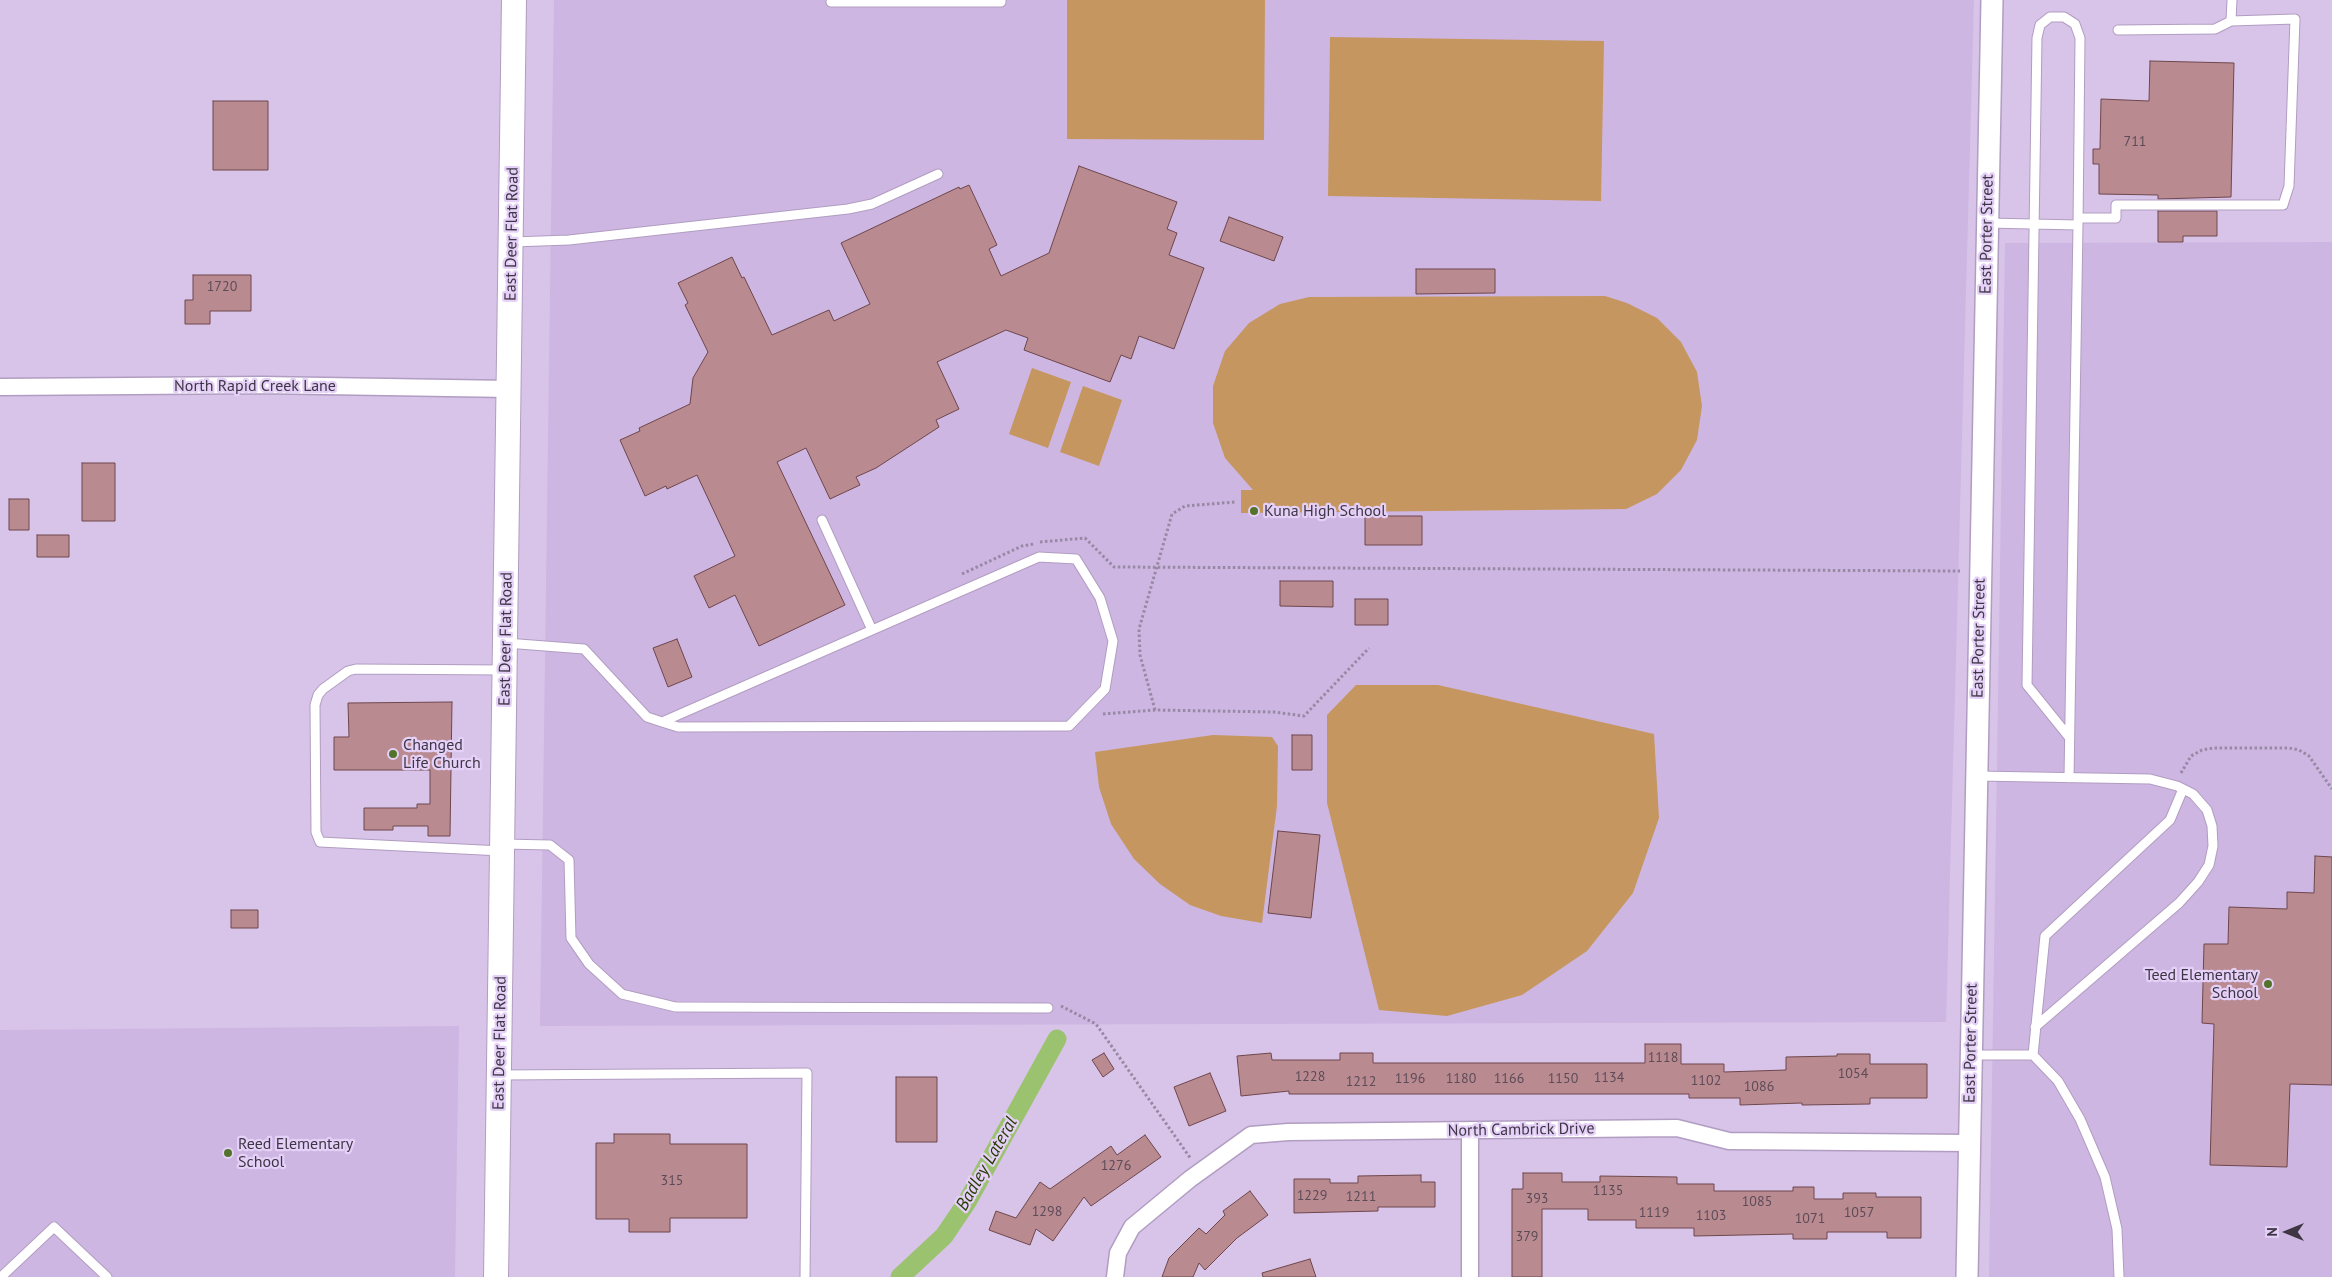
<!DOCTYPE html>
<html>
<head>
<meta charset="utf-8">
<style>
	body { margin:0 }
	#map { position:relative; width:2332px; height:1277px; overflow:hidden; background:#d8c4e9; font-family:"PT Sans",sans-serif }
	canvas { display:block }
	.north { position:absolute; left:2262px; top:1207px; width:50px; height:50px; -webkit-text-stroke:4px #e5d0f7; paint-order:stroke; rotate:270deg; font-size:14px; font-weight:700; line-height:20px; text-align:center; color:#3e3645 }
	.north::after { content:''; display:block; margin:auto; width:18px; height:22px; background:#3e3645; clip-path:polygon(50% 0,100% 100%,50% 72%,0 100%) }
</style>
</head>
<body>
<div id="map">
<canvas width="2332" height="1277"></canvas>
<div class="north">N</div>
</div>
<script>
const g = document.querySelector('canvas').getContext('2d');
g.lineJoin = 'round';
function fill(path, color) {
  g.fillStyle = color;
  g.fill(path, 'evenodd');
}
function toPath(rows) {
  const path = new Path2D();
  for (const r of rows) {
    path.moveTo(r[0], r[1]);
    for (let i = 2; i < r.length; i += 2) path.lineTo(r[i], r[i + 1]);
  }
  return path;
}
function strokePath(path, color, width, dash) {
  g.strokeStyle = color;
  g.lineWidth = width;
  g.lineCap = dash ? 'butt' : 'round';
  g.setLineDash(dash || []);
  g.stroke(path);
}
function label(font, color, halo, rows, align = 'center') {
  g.font = font + ' "PT Sans",sans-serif';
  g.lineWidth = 4.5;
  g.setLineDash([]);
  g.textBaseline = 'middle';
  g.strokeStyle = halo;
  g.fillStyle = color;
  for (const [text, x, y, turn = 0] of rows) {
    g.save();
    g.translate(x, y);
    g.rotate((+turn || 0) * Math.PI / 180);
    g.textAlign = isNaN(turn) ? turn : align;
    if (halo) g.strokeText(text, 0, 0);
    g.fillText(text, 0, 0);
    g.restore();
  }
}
const built = toPath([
	[554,0,1974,0,1946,1022,540,1026],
	[2332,242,2332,1277,1989,1277,2005,243],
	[459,1026,455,1277,0,1277,0,1030]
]);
const green = toPath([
	[1067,0,1265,0,1264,140,1067,139],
	[1330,37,1604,41,1601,201,1328,196],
	[1605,296,1627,303,1657,318,1681,342,1697,372,1702,406,1697,440,1681,470,1657,494,1626,509,1241,513,1241,490,1253,490,1225,458,1213,423,1213,386,1225,351,1249,323,1280,304,1309,297],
	[1032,368,1071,382,1048,448,1009,434],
	[1083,386,1122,400,1099,466,1060,452],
	[1356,685,1438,685,1654,734,1659,818,1633,893,1587,951,1522,995,1447,1016,1379,1010,1327,803,1327,715],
	[1213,735,1272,737,1278,746,1277,806,1262,923,1221,916,1190,905,1160,884,1134,859,1111,824,1099,787,1095,752]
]);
const canal = toPath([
	[900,1277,944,1236,967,1202,1057,1039]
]);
const building = toPath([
	[2150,61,2234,63,2231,197,2158,199,2158,195,2099,194,2099,164,2093,164,2093,149,2100,149,2101,99,2149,101,2150,61],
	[213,101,268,101,268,170,213,170,213,101],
	[1079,166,1177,202,1167,229,1177,233,1169,255,1204,268,1174,349,1139,336,1131,359,1121,355,1110,382,1024,350,1028,338,1006,330,937,362,959,409,936,420,939,427,876,468,856,477,860,485,830,499,806,448,777,462,845,605,759,646,735,595,709,608,694,576,735,556,697,475,667,489,666,486,645,496,620,440,640,431,639,428,690,404,693,378,708,352,685,305,688,303,678,283,732,257,742,278,744,277,772,335,829,310,834,321,870,304,841,243,959,187,960,189,969,185,997,245,989,249,1001,276,1049,253,1079,166],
	[2158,211,2217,211,2217,236,2183,236,2183,242,2158,242,2158,211],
	[1229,217,1283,237,1274,261,1220,241,1229,217],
	[1416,269,1495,269,1495,293,1416,294,1416,269],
	[193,275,251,275,251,311,210,311,210,324,185,324,185,300,193,300,193,275],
	[82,463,115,463,115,521,82,521,82,463],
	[9,499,29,499,29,530,9,530,9,499],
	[1365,516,1422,516,1422,545,1365,545,1365,516],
	[37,535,69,535,69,557,37,557,37,535],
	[1280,581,1333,581,1333,607,1280,606,1280,581],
	[1355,599,1388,599,1388,625,1355,625,1355,599],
	[677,639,692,677,668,687,653,648,677,639],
	[452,702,450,836,428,836,428,826,393,826,393,830,364,830,364,808,417,808,417,804,430,804,430,770,334,770,334,737,349,737,348,703,452,702],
	[1292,735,1312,735,1312,770,1292,770,1292,735],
	[1278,831,1320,835,1311,918,1268,913,1278,831],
	[2315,856,2332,857,2332,1085,2290,1084,2287,1167,2210,1165,2214,1024,2202,1023,2204,944,2228,944,2229,907,2287,909,2287,892,2314,893,2315,856],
	[231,910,258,910,258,928,231,928,231,910],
	[1645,1044,1681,1044,1681,1064,1724,1064,1724,1072,1786,1070,1786,1057,1837,1056,1837,1054,1870,1054,1870,1064,1927,1064,1927,1098,1870,1098,1870,1104,1802,1105,1802,1103,1740,1105,1740,1098,1689,1098,1689,1094,1289,1094,1289,1091,1241,1096,1237,1056,1271,1053,1272,1060,1340,1060,1340,1053,1373,1053,1373,1063,1645,1063,1645,1044],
	[1104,1053,1114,1069,1103,1077,1092,1060,1104,1053],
	[1210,1073,1226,1111,1189,1126,1174,1087,1210,1073],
	[896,1077,937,1077,937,1142,896,1142,896,1077],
	[614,1134,670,1134,670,1144,747,1144,747,1218,670,1218,670,1232,629,1232,629,1219,596,1219,596,1143,614,1143,614,1134],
	[1145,1135,1161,1157,1091,1206,1084,1197,1053,1241,1036,1229,1030,1245,989,1230,996,1211,1016,1218,1040,1182,1050,1189,1111,1146,1117,1155,1145,1135],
	[1523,1173,1562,1173,1562,1182,1600,1182,1600,1176,1677,1177,1677,1184,1714,1184,1714,1191,1793,1191,1793,1187,1814,1187,1814,1199,1843,1199,1843,1193,1876,1193,1876,1197,1921,1197,1921,1238,1887,1238,1887,1232,1827,1232,1827,1239,1793,1239,1793,1234,1694,1236,1694,1228,1636,1228,1636,1220,1588,1220,1588,1209,1542,1209,1542,1277,1512,1277,1512,1189,1523,1189,1523,1173],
	[1421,1175,1421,1182,1435,1182,1435,1207,1378,1207,1378,1211,1294,1213,1294,1179,1330,1179,1330,1183,1358,1183,1358,1176,1421,1175],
	[1250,1191,1268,1215,1237,1238,1205,1270,1199,1263,1193,1277,1162,1277,1169,1258,1199,1228,1206,1234,1225,1215,1223,1211,1250,1191],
	[1310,1259,1316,1277,1263,1277,1262,1273,1310,1259]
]);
const path = toPath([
	[1040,542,1085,538,1114,567,1960,571],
	[962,574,1022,546,1034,544],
	[1155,710,1140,655,1139,629,1172,514,1185,506,1235,502],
	[1103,714,1155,710,1274,712,1304,716,1369,648],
	[2181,773,2191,756,2202,750,2213,748,2289,748,2299,750,2309,756,2332,789],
	[1061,1006,1096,1024,1191,1159]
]);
const service = toPath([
	[831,2,1001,2,1001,0],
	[2231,21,2232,0],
	[2078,218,2116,218,2116,205,2283,205,2289,186,2295,19,2231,21,2215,29,2118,30],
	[1987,223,2078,225],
	[512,242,569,240,848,209,872,204,938,174],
	[822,520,872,630],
	[506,643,584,649,647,717,662,722,678,727,1069,726,1105,689,1113,641,1100,598,1076,559,1039,557,662,722],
	[1977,776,2150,779,2177,786,2193,794,2207,810,2212,826,2213,846,2209,865,2198,882,2179,903,2035,1027],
	[2069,778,2078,225,2080,38,2075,24,2064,17,2050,17,2040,25,2037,38,2027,685,2069,737],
	[503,844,550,845,569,860,571,938,589,964,622,994,676,1007,1048,1008],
	[502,851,320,842,316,832,315,705,318,695,323,689,348,671,356,669,505,670],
	[1971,1055,2033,1055,2058,1081,2080,1119,2105,1177,2117,1229,2119,1277],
	[2033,1055,2045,936,2170,820,2183,789],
	[499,1075,807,1073,805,1277],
	[1,1277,54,1227,107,1277]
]);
const minor = toPath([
	[0,387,262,385,510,389],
	[1470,1130,1470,1277],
	[1115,1277,1118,1253,1132,1227,1190,1179,1251,1135,1288,1132,1677,1128,1729,1141,1969,1143]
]);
const tertiary = toPath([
	[1967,1277,1992,0]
]);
const secondary = toPath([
	[496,1277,514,0]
]);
const markers = [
	[1254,511,5,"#527329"],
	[393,754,5,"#527329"],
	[2268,984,5,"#527329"],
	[228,1153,5,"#527329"]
];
const numberNames = [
	["711",2135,142],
	["1720",222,287],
	["1118",1663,1058],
	["1054",1853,1074],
	["1228",1310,1077],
	["1134",1609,1078],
	["1196",1410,1079],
	["1180",1461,1079],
	["1166",1509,1079],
	["1150",1563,1079],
	["1102",1706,1081],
	["1212",1361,1082],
	["1086",1759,1087],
	["1276",1116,1166],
	["315",672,1181],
	["1135",1608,1191],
	["1229",1312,1196],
	["1211",1361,1197],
	["393",1537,1199],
	["1085",1757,1202],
	["1298",1047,1212],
	["1119",1654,1213],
	["1057",1859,1213],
	["1103",1711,1216],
	["1071",1810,1219],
	["379",1527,1237]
];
const streetNames = [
	["East Deer Flat Road",512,234,-89],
	["East Porter Street",1987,234,-89],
	["North Rapid Creek Lane",255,386],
	["East Porter Street",1979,638,-89],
	["East Deer Flat Road",506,639,-89],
	["East Deer Flat Road",500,1043,-89],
	["East Porter Street",1971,1043,-89],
	["North Cambrick Drive",1521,1130,-1]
];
const poiNames = [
	["Kuna High School",1264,511],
	["Changed",403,745],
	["Life Church",403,763],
	["Teed Elementary",2258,975,"right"],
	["School",2258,993,"right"],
	["Reed Elementary",238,1144],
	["School",238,1162]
];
const waterNames = [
	["Badley Lateral",987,1164,-60]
];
fill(built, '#ceb6e2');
fill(green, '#c5965f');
strokePath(canal, '#9bc26f', 19);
fill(building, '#b98b91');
strokePath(building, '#6e464c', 1);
strokePath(service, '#b19dc1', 11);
strokePath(minor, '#b19dc1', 19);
strokePath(tertiary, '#b19dc1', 24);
strokePath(secondary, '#b19dc1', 26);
strokePath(path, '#9789a4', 3, [2.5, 2.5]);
strokePath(service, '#fff', 9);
strokePath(minor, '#fff', 16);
strokePath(tertiary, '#fff', 21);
strokePath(secondary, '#fff', 24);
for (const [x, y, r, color] of markers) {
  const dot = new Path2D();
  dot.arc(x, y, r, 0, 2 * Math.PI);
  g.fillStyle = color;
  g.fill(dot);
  strokePath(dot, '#e5d0f7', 2);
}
label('14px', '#5d4b58', null, numberNames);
label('16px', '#3e3645', '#e5d0f7', streetNames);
label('16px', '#3e3645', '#e5d0f7', poiNames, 'left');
label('italic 18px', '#263d00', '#e5d0f7', waterNames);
</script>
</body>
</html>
